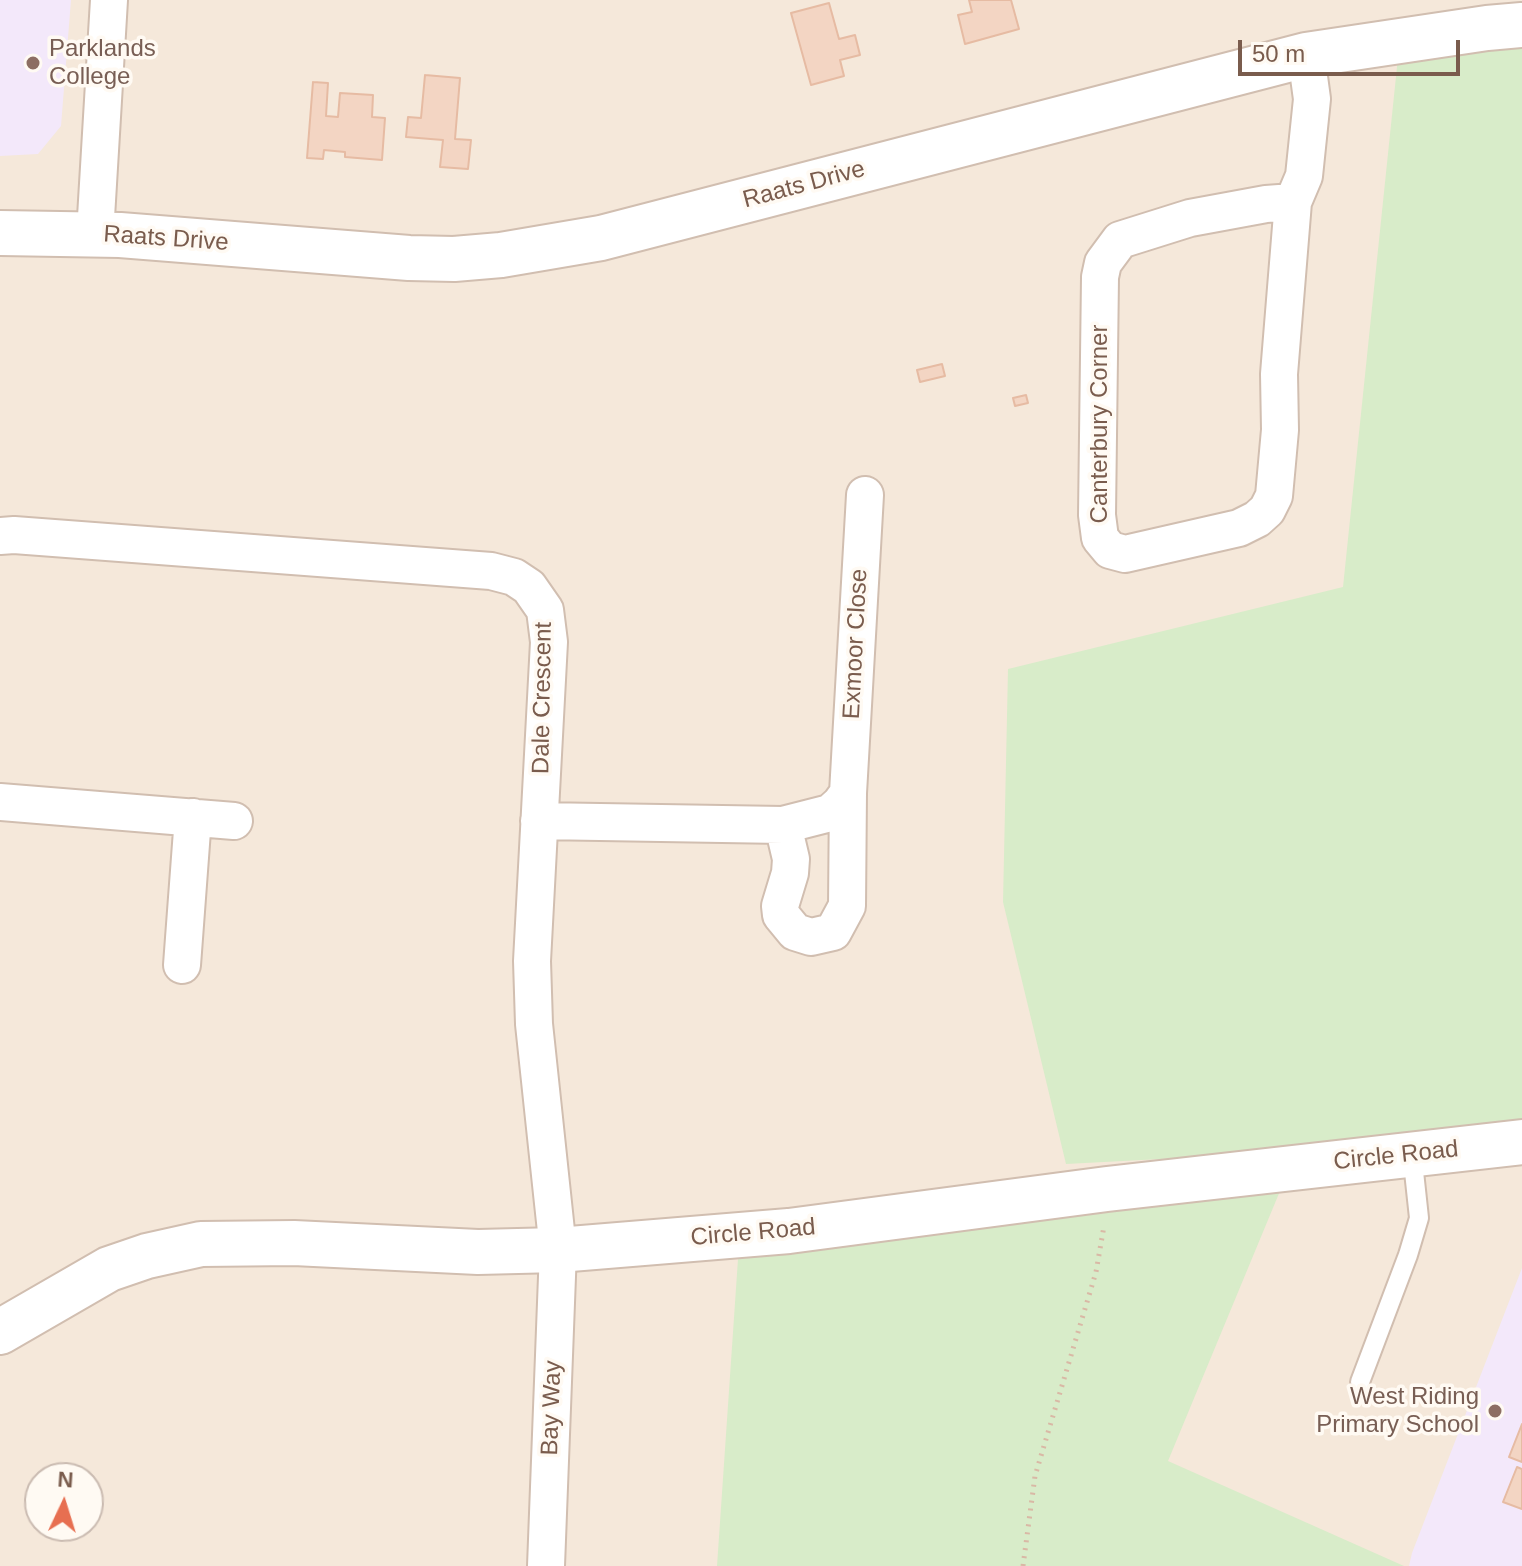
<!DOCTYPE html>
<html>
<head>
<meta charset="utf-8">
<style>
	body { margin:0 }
	#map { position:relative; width:1522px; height:1566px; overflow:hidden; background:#fdf6ec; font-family:Arial,sans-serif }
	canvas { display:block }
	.north { position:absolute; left:24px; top:1462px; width:80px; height:80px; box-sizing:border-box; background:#fffaf3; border:2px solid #cabbb1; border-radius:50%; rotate:4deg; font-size:22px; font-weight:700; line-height:32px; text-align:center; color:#7a5c4d }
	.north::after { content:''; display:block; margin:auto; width:28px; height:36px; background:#e76f51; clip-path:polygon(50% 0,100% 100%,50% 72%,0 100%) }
	.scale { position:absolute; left:1238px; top:40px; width:222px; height:36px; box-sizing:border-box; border:4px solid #7a5c4d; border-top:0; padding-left:10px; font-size:24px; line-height:28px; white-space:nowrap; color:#7a5c4d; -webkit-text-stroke:6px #fffaf3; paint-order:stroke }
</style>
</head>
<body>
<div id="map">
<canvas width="1522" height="1566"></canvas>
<div class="north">N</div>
<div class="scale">50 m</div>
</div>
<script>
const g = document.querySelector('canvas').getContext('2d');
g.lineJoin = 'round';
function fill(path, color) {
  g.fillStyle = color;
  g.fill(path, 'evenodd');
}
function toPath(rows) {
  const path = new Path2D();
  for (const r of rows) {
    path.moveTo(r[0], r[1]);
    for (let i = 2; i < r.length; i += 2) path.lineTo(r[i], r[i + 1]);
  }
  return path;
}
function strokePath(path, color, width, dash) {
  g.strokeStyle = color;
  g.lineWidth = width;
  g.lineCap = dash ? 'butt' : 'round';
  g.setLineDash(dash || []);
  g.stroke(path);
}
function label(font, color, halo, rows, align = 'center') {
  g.font = font + ' Arial,sans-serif';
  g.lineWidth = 7;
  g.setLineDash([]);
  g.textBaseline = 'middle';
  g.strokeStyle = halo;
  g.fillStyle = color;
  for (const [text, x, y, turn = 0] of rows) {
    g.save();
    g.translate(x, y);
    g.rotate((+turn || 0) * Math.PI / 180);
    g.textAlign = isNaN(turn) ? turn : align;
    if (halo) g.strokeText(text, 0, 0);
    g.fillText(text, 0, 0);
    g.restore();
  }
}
const residential = toPath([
	[0,0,1522,0,1522,25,546,249,0,219],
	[1522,40,1522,1566,0,1566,0,244,422,278,1277,78],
	[40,1478,88,1478,88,1526,40,1526]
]);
const education = toPath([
	[0,0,71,0,61,126,38,154,0,156],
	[1522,1268,1522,1566,1409,1566,1412,1553]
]);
const green = toPath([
	[1522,30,1522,1140,1066,1164,1003,902,1008,669,1343,587,1400,38],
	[1280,1191,1168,1461,1404,1566,717,1566,738,1259]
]);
const building = toPath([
	[969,0,1011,0,1019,29,965,44,958,15,972,12,969,0],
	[829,3,839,39,855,35,860,55,840,60,844,76,811,85,791,13,829,3],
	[425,75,460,78,455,139,471,140,468,169,440,167,443,140,406,137,408,117,421,118,425,75],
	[313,82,328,83,326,116,338,117,340,93,373,95,372,117,385,118,382,160,345,157,345,152,324,150,323,159,307,158,313,82],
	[942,364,945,376,920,382,917,370,942,364],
	[1026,395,1028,403,1015,406,1013,398,1026,395],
	[1522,1424,1522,1462,1509,1457,1522,1424],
	[1517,1467,1522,1469,1522,1509,1503,1502,1517,1467]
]);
const path = toPath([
	[1023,1566,1035,1476,1096,1272,1104,1226]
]);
const service = toPath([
	[1360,1382,1408,1255,1419,1218,1412,1153]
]);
const minor = toPath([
	[1293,202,1266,204,1190,218,1120,240,1103,263,1100,277,1097,515,1100,538,1110,550,1125,554,1239,528,1257,519,1267,510,1274,496,1280,430,1279,374,1293,202,1304,176,1312,99,1306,55],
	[95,234,109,0],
	[0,536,14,535,491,571,514,577,529,587,545,610,549,642,532,961,534,1024,558,1250,546,1566],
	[0,802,234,821],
	[539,821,783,825,830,813,840,804,848,793],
	[783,825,791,859,790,873,780,906,781,915,795,932,811,937,833,932,847,906,848,793,865,495],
	[182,965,193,817]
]);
const tertiary = toPath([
	[0,233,120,235,409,258,454,259,501,255,601,238,1306,55,1487,28,1522,25],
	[0,1332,109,1269,147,1256,201,1244,294,1243,478,1252,558,1250,789,1231,1107,1189,1522,1142]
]);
const markers = [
	[33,63,8,"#8d6e63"],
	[1495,1411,8,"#8d6e63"]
];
const educationNames = [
	["Parklands",49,49],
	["College",49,77],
	["West Riding",1479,1397,"right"],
	["Primary School",1479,1425,"right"]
];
const streetNames = [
	["Raats Drive",804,185,-15],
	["Raats Drive",166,239,4],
	["Canterbury Corner",1100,424,-90],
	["Exmoor Close",856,644,-87],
	["Dale Crescent",543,698,-89],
	["Circle Road",1396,1156,-6],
	["Circle Road",753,1233,-5],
	["Bay Way",552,1408,-88]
];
fill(residential, '#f5e8da');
fill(education, '#f3e8fa');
fill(green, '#d8ecc9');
fill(building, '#f3d5c3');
strokePath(building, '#e6bba3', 2);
strokePath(service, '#d1beb0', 22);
strokePath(minor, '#d1beb0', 40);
strokePath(tertiary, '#d1beb0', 48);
strokePath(path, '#d9b8a5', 5, [2, 6]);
strokePath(service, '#fff', 18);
strokePath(minor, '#fff', 36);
strokePath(tertiary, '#fff', 44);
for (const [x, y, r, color] of markers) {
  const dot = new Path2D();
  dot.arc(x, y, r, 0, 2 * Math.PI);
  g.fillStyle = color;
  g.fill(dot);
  strokePath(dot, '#fffaf3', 3);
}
label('24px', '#785e54', '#fffaf3', educationNames, 'left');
label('24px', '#7a5c4d', '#fffaf3', streetNames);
</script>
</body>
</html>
